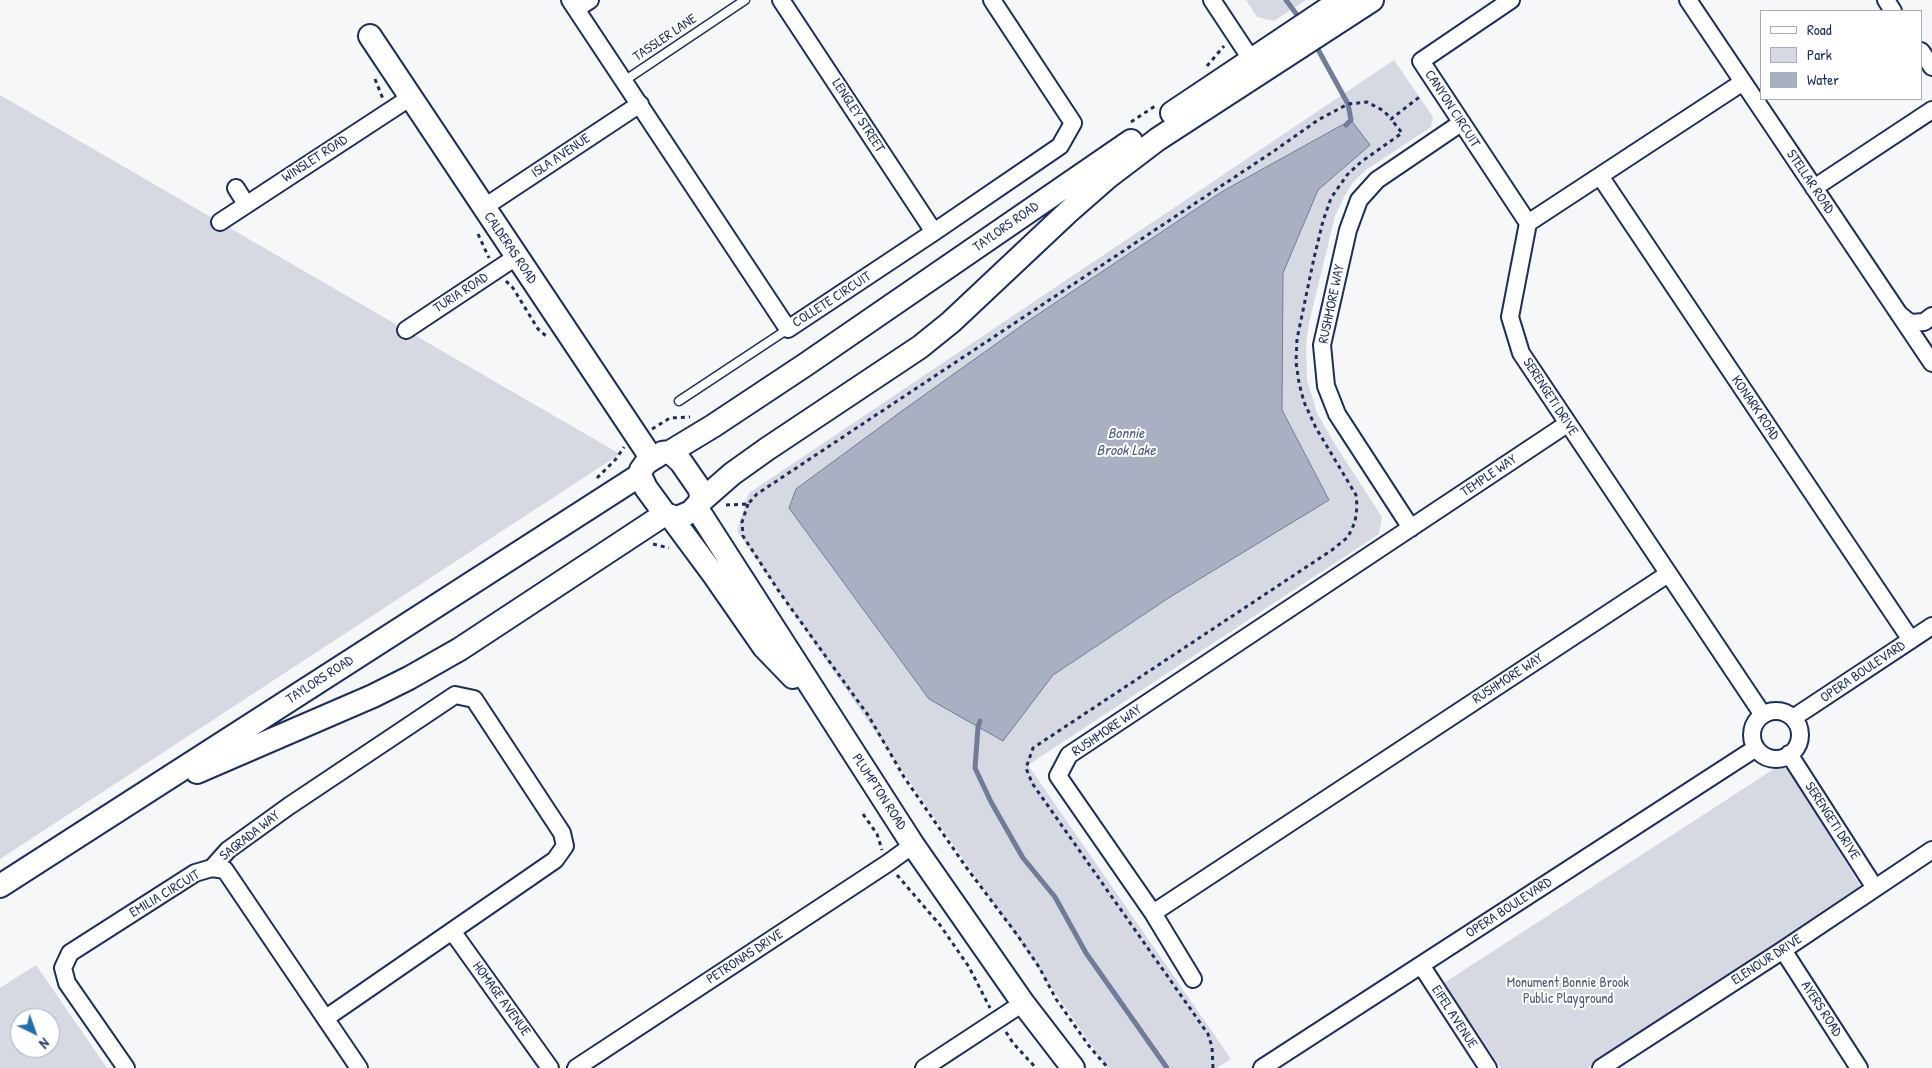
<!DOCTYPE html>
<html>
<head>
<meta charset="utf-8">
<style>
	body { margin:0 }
	#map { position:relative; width:1932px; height:1068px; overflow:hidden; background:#f6f7f9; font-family:"Patrick Hand",sans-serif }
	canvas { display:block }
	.legend { position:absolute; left:1760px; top:10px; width:162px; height:90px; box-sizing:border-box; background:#fff; border:1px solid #a4acbf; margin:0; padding:6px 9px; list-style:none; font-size:15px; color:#1b2f5e }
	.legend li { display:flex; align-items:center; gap:10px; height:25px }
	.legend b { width:25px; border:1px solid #a4acbf }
	.north { position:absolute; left:10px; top:1008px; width:50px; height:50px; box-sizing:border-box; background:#fff; border:1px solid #a4acbf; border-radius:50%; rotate:138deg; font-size:14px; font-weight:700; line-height:20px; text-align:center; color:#1b2f5e }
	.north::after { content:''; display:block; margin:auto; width:18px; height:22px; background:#1f6fb2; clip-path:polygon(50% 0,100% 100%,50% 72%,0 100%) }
</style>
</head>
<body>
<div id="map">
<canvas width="1932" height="1068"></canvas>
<ul class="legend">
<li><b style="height:6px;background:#fff"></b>Road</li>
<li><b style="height:14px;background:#d6d9e2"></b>Park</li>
<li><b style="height:14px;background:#a9b0c1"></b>Water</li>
</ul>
<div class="north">N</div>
</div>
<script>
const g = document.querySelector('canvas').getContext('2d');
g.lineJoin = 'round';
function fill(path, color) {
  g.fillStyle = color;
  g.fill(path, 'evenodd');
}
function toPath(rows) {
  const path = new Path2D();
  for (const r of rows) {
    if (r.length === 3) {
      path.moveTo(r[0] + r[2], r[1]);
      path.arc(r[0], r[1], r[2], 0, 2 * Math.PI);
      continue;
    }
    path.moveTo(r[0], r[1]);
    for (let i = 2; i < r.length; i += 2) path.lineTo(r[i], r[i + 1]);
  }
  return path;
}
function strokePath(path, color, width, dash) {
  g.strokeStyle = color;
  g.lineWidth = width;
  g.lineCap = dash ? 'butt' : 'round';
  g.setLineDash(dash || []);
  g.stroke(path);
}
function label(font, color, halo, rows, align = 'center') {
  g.font = font + ' "Patrick Hand",sans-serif';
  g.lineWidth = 4;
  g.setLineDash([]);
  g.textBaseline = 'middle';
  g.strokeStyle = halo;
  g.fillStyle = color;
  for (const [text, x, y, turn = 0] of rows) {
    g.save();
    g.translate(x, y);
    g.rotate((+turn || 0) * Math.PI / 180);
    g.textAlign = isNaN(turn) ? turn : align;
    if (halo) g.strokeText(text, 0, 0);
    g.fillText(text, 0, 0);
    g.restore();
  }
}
const green = toPath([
	[1246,0,1306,0,1274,21,1257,17],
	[1394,60,1433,117,1431,127,1366,170,1354,181,1345,195,1335,216,1309,323,1306,344,1307,380,1317,413,1336,446,1382,517,1379,534,1028,765,1231,1059,1217,1068,1107,1068,737,531,749,493],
	[0,95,620,454,0,859],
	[1780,765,1788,769,1861,887,1587,1068,1501,1068,1444,983],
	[36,965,107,1068,0,1068,0,988],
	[20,1018,50,1018,50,1048,20,1048]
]);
const water = toPath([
	[1351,120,1370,145,1318,190,1283,273,1282,410,1329,500,1170,597,1053,675,1003,741,929,699,789,508,796,489,906,408,1031,319,1223,191,1351,120]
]);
const stream = toPath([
	[1286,0,1300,19],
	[1315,44,1348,104,1351,120,1346,125],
	[980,721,978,727,975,768,991,802,1023,858,1055,897,1086,953,1167,1068]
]);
const path = toPath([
	[1207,66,1224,46],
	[375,79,383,99],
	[1131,122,1155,106],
	[478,234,489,258],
	[506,281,513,288,538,329,546,336],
	[652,429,670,418,690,417],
	[597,478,616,459,624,447],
	[748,504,742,522,743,536,780,593,868,715,904,777,966,867,1018,936,1039,967,1056,999,1089,1046,1108,1068],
	[726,505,748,504,757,494,1274,151,1318,120,1348,104,1367,102,1384,111,1391,119,1422,95],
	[653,544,669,548],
	[863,814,877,834,882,850],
	[897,875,940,925,969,967,990,1008],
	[1006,1032,1013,1043,1036,1068],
	[1213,1068,1212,1047,1208,1034,1032,783,1026,768,1033,748,1332,550,1348,537,1355,522,1357,507,1356,495,1316,428,1304,402,1299,383,1296,362,1297,339,1314,258,1323,221,1331,198,1347,175,1361,162,1402,133,1391,119]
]);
const lane = toPath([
	[624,81,745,0],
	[679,401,788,329]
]);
const street = toPath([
	[570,0,788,329,934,232,1060,146,1073,123,992,0],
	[781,0,934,232],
	[1212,0,1251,59],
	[1511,0,1421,61,1528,223],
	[1688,0,1932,363],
	[1886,0,1893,11],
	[576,9,590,0],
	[1921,51,1932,67],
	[1743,82,1528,223,1510,317,1521,353,1763,715],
	[1600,176,1911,640],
	[236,188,246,204],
	[1814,188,1932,110],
	[483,208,640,104],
	[220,222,411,97],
	[1899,314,1910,323,1924,322,1932,316],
	[406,330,516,257],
	[1567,424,1069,755,1058,776,1153,913,1668,574],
	[1411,528,1337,414,1326,386,1322,345,1348,230,1359,200,1377,180,1461,123],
	[1776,735,24],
	[1793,718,1932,626],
	[1789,754,1875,888],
	[212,868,228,850,289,806,455,695,474,699,562,833,565,846,555,860,326,1018],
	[1153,913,1193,979],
	[452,931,550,1068],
	[1783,950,1859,1068],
	[1421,965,1488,1068],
	[126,1068,67,983,63,968,70,953,195,873,212,868,225,870,359,1068],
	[576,1068,888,863,913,845],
	[924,1068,1023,1003],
	[1262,1068,1756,748],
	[1601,1068,1783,950,1932,850]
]);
const secondary = toPath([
	[370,36,652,459],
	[1172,113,1341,0],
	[670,452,713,426,805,365,1131,141],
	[670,452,681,462,699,488,701,494,700,502,691,512,677,518,665,514,646,488,640,475,641,470,646,463,662,453,670,452],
	[700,502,732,474,767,449,920,347,951,322,1068,212,1108,177,1158,139,1372,0],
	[696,507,913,845,1023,1003,1073,1068],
	[671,517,714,575,764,647,793,677],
	[197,772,373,696,409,678,460,649,665,514],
	[0,886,640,475]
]);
const streetNames = [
	["TASSLER LANE",665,38,-34],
	["CANYON CIRCUIT",1452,109,57],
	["LENGLEY STREET",858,116,57],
	["ISLA AVENUE",561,156,-34],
	["WINSLET ROAD",315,159,-33],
	["STELLAR ROAD",1810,182,56],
	["TAYLORS ROAD",1006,227,-35],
	["CALDERAS ROAD",510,248,56],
	["TURIA ROAD",461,293,-33],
	["COLLETE CIRCUIT",832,300,-33],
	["RUSHMORE WAY",1332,304,-78],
	["SERENGETI DRIVE",1550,397,57],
	["KONARK ROAD",1755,408,56],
	["TEMPLE WAY",1489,476,-34],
	["OPERA BOULEVARD",1863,672,-34],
	["RUSHMORE WAY",1508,679,-33],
	["TAYLORS ROAD",320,680,-33],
	["RUSHMORE WAY",1107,731,-34],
	["PLUMPTON ROAD",879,792,57],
	["SERENGETI DRIVE",1832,821,57],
	["SAGRADA WAY",250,836,-38],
	["EMILIA CIRCUIT",165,894,-31],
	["OPERA BOULEVARD",1509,908,-33],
	["PETRONAS DRIVE",745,957,-33],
	["ELENOUR DRIVE",1767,960,-33],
	["HOMAGE AVENUE",501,999,54],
	["AYERS ROAD",1821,1009,57],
	["EIFEL AVENUE",1454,1017,57]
];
const parkNames = [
	["Monument Bonnie Brook",1568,983],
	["Public Playground",1568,999]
];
const waterNames = [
	["Bonnie",1126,434],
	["Brook Lake",1126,451]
];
fill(green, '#d6d9e2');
fill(water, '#a9b0c1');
strokePath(water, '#707c99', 1);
strokePath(stream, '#707c99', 5);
strokePath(lane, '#1b2f5e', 11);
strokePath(street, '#1b2f5e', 20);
strokePath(secondary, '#1b2f5e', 26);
strokePath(path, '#1b2f5e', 3, [4, 4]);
strokePath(lane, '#fff', 8);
strokePath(street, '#fff', 16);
strokePath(secondary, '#fff', 22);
label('14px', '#1b2f5e', '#fff', streetNames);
label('14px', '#4a5a7f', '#fff', parkNames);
label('italic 15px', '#4d5c81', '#fff', waterNames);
</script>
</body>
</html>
